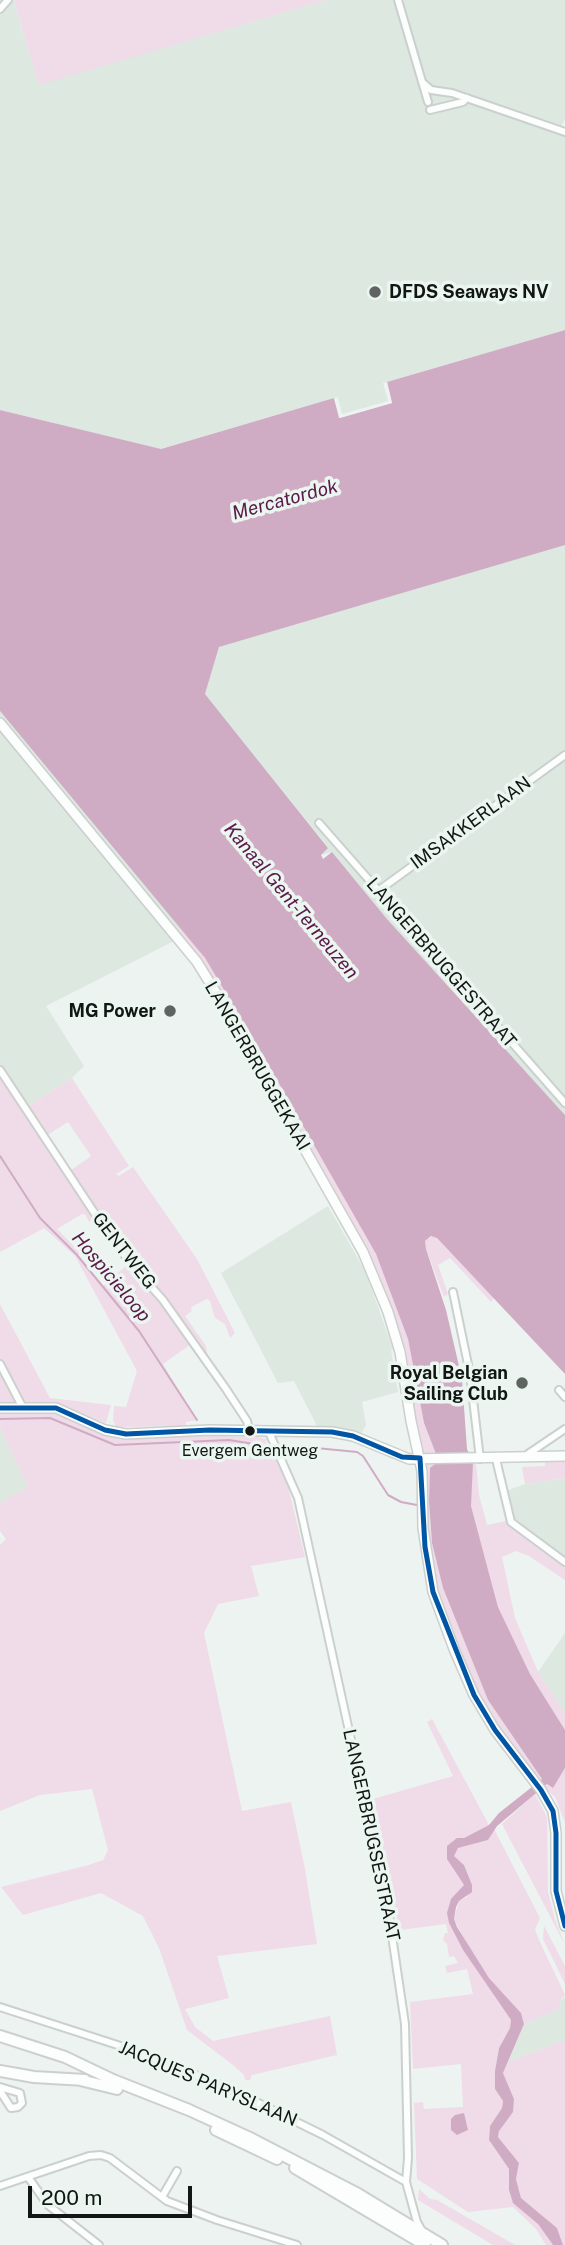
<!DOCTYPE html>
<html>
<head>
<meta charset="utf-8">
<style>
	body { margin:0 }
	#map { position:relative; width:565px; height:2245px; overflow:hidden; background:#edf3f0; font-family:"Public Sans",sans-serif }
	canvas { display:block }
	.scale { position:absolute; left:28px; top:2186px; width:164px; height:32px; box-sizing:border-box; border:4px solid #121614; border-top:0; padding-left:9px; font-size:21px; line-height:24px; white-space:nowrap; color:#121614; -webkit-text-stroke:5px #eaf6ef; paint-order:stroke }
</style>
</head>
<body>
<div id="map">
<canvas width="565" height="2245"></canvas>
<div class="scale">200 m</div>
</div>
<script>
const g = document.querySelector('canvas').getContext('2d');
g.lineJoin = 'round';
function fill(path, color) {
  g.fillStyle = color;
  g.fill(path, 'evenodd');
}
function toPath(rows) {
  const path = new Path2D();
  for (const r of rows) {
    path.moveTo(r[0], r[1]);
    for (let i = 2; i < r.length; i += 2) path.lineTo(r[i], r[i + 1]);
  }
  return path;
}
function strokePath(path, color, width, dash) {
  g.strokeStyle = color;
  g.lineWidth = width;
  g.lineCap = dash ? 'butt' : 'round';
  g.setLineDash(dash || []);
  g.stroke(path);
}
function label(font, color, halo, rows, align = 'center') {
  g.font = font + ' "Public Sans",sans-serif';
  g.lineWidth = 7;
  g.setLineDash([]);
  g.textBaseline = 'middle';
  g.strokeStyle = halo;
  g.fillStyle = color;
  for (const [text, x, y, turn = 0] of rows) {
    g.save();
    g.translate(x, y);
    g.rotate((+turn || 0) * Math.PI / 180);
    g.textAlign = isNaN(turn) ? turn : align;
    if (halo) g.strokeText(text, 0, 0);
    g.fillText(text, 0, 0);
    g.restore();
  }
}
const built = toPath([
	[0,0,16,0,14,3,39,84,326,0,565,0,565,119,561,127,565,129,565,330,387,382,392,403,339,418,334,398,160,449,0,410],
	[565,544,565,1115,387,919,332,852,321,855,328,847,205,694,219,647],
	[0,711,182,928,174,941,46,1006,84,1066,72,1078,27,1107,0,1067],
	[328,1206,365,1271,393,1349,391,1350,398,1392,362,1402,366,1425,361,1434,317,1426,294,1381,278,1383,221,1273],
	[0,1428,28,1487,0,1503],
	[565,1478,565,1566,506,1521,504,1508,506,1491,525,1484],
	[565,1633,565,1713,538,1672],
	[565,1997,565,2040,508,2062,524,2024,560,2008,559,2002]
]);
const green = toPath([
	[16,0,326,0,39,85,14,2],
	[182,928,205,958,261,1052,376,1254,408,1339,424,1423,436,1454,429,1502,432,1543,443,1588,488,1700,542,1779,538,1781,510,1746,487,1711,467,1672,437,1591,428,1546,424,1459,414,1420,408,1371,399,1330,380,1281,366,1250,222,993,201,959,179,933],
	[0,1075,95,1218,89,1222,85,1214,82,1214,57,1229,81,1253,78,1255,102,1287,128,1264,161,1302,191,1344,163,1364,197,1420,186,1422,186,1426,116,1427,113,1420,114,1406,126,1407,137,1371,75,1256,44,1228,0,1252],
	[72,1078,129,1166,116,1174,119,1176,133,1167,197,1259,235,1333,230,1338,225,1324,215,1318,210,1301,207,1299,193,1306,191,1308,192,1311,185,1316,206,1346,207,1354,205,1355,155,1286,130,1260,70,1171,91,1156,68,1122,46,1136,27,1107],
	[432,1236,437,1238,494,1298,491,1302,450,1258,438,1265,448,1294,444,1297,426,1249,425,1241],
	[0,1304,50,1398,111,1405,106,1423,67,1407,51,1403,0,1405],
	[0,1414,55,1414,103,1435,126,1439,210,1435,240,1437,254,1436,266,1439,267,1446,270,1448,288,1486,305,1557,251,1566,259,1596,218,1604,204,1633,242,1811,291,1802,305,1869,317,1944,217,1956,229,1998,185,2009,195,2027,213,2041,330,2016,337,2055,252,2075,250,2080,245,2080,244,2075,233,2065,187,2030,159,1948,143,1916,101,1893,23,1915,1,1887,89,1865,103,1860,108,1850,92,1789,40,1795,0,1811,0,1545,6,1539,0,1531,0,1503,28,1487,0,1428],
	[471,1461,476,1464,479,1495,487,1525,506,1521,565,1566,565,1580,529,1556,516,1551,502,1557,515,1618,538,1672,565,1713,565,1730,530,1674,498,1607,471,1506],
	[565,1461,565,1478,525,1484,522,1467,545,1466,545,1462],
	[432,1719,489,1825,464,1838,453,1841,453,1869,464,1885,449,1923,463,1950,511,2020,510,2028,499,2048,495,2071,495,2089,503,2101,502,2108,490,2126,489,2140,509,2169,510,2179,528,2215,538,2224,553,2245,546,2245,536,2229,513,2207,468,2212,417,2179,414,2103,423,2102,424,2109,463,2107,461,2064,413,2069,410,2002,473,1994,467,1969,447,1973,445,1966,458,1963,454,1956,449,1957,447,1944,443,1940,445,1933,448,1933,446,1924,400,1930,381,1848,373,1799,453,1776,427,1722],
	[565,1768,565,1822,555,1797,544,1787,547,1784,553,1788],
	[535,1794,547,1817,548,1892,555,1920,565,1945,502,1824],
	[494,1829,540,1918,535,1930,539,1940,565,1995,559,2002,561,2008,524,2024,521,2013,489,1978,468,1947,454,1919,459,1901,467,1897,472,1886,464,1865,454,1856,454,1852,458,1848,488,1840],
	[544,1926,565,1966,565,1984,543,1939],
	[565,2040,565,2245,563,2245,557,2228,521,2198,516,2179,519,2163,498,2137,499,2131,514,2099,503,2073,508,2062],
	[419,2189,430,2199,437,2200,515,2245,493,2245,418,2200]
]);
const water = toPath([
	[565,330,565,545,219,647,205,694,328,848,321,855,323,859,332,852,387,919,565,1115,565,1374,437,1238,431,1236,425,1241,426,1249,446,1310,462,1379,467,1449,473,1462,471,1506,498,1607,530,1674,565,1730,565,1768,553,1788,547,1784,497,1826,488,1840,458,1848,454,1856,464,1865,472,1885,472,1892,459,1901,456,1907,454,1919,457,1927,489,1978,521,2013,524,2024,503,2073,514,2099,513,2112,499,2131,498,2137,519,2163,516,2179,521,2198,557,2228,563,2245,553,2245,538,2224,513,2203,509,2190,509,2169,489,2140,490,2126,502,2108,503,2101,495,2089,495,2071,499,2048,510,2028,511,2020,463,1950,449,1923,447,1913,451,1899,464,1885,447,1859,447,1846,457,1838,464,1838,489,1825,499,1813,542,1779,488,1700,443,1588,432,1543,429,1502,430,1468,436,1463,436,1454,424,1423,408,1339,376,1254,261,1052,205,958,0,711,0,410,161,449,334,398,340,418,392,403,387,382],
	[464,2113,468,2130,457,2135,451,2130,451,2119,455,2115]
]);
const pier = toPath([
	[387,382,392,403,339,418,334,398,338,397,342,414,388,401,383,383]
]);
const stream = toPath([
	[0,1156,40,1218,77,1255,139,1331,197,1420],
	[0,1419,50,1418,115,1445,229,1440,266,1446],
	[306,1447,357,1452,363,1456,388,1495,401,1502,417,1505]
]);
const minor = toPath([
	[398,0,428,102],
	[0,9,8,0],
	[422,82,431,90,452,93,565,132],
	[430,110,463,102,467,98],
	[319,823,565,1103],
	[378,891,565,755],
	[0,1070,109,1235,132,1265,163,1300,226,1389,247,1421,249,1430],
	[453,1292,470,1374,480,1459],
	[0,1364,23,1408],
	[559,1390,565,1397],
	[268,1430,298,1498,388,1909,405,2024,408,2158,406,2182,417,2222,422,2231],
	[528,1457,528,1454,565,1429],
	[496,1459,511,1522,565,1562],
	[0,2007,133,2050,226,2087,323,2135,406,2182],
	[0,2087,20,2093,22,2103,18,2107,11,2108,0,2091],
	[28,2177,48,2205,99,2245],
	[0,2186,89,2156,101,2155,110,2158,167,2201,217,2220,297,2245],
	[162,2197,177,2171]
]);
const secondary = toPath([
	[0,723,197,962,218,996,363,1252,388,1312,400,1352,411,1421,422,1471,423,1528,433,1592,454,1649,474,1695,495,1730,541,1790,553,1811,556,1833,556,1891,565,1926],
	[0,1408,56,1408,105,1430,126,1434,210,1430,332,1432,353,1436,409,1459,565,1456]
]);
const trunk = toPath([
	[0,2036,65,2057,113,2080,189,2110,248,2137,358,2194,442,2245],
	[0,2071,34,2077,85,2080],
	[80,2080,117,2089],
	[216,2130,277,2159],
	[295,2168,425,2245]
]);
const bus1 = toPath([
	[0,1408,56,1408,105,1430,126,1434,210,1430,332,1432,353,1436,402,1457,420,1458],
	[420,1458,425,1547,433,1592,474,1695,495,1730,541,1790,553,1811,556,1833,556,1891,565,1926]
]);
const markers = [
	[375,292,7,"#5f6361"],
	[170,1011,7,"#5f6361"],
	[522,1383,7,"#5f6361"],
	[250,1431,6,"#121614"]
];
const busNames = [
	["Evergem Gentweg",250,1451]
];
const poiNames = [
	["DFDS Seaways NV",389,292,"left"],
	["MG Power",156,1011],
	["Royal Belgian",508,1373],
	["Sailing Club",508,1394]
];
const streetNames = [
	["IMSAKKERLAAN",471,823,-36],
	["LANGERBRUGGESTRAAT",441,963,49],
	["LANGERBRUGGEKAAI",257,1066,60],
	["GENTWEG",124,1251,52],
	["LANGERBRUGSESTRAAT",371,1835,78],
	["JACQUES PARYSLAAN",208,2084,23]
];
const waterNames = [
	["Mercatordok",285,500,-15],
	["Kanaal Gent-Terneuzen",291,901,50],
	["Hospicieloop",111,1277,50]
];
fill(built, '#dce8e0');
fill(green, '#f0dbe8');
fill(water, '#d0acc4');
fill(pier, '#edf3f0');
strokePath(stream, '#d0acc4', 2);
strokePath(minor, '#cbd0cd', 10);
strokePath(secondary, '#cbd0cd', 12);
strokePath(trunk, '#cbd0cd', 14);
strokePath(minor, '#fcfdfd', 6);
strokePath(secondary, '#fcfdfd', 9);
strokePath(trunk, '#fcfdfd', 10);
strokePath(bus1, '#0056a4', 5);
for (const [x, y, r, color] of markers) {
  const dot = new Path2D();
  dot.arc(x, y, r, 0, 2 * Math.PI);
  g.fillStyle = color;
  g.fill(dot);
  strokePath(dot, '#eaf6ef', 2.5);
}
label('16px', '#121614', '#eaf6ef', busNames);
label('bold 18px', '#121614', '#eaf6ef', poiNames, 'right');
label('18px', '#121614', '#eaf6ef', streetNames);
label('italic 19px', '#5b1949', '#eaf6ef', waterNames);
</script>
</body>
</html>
